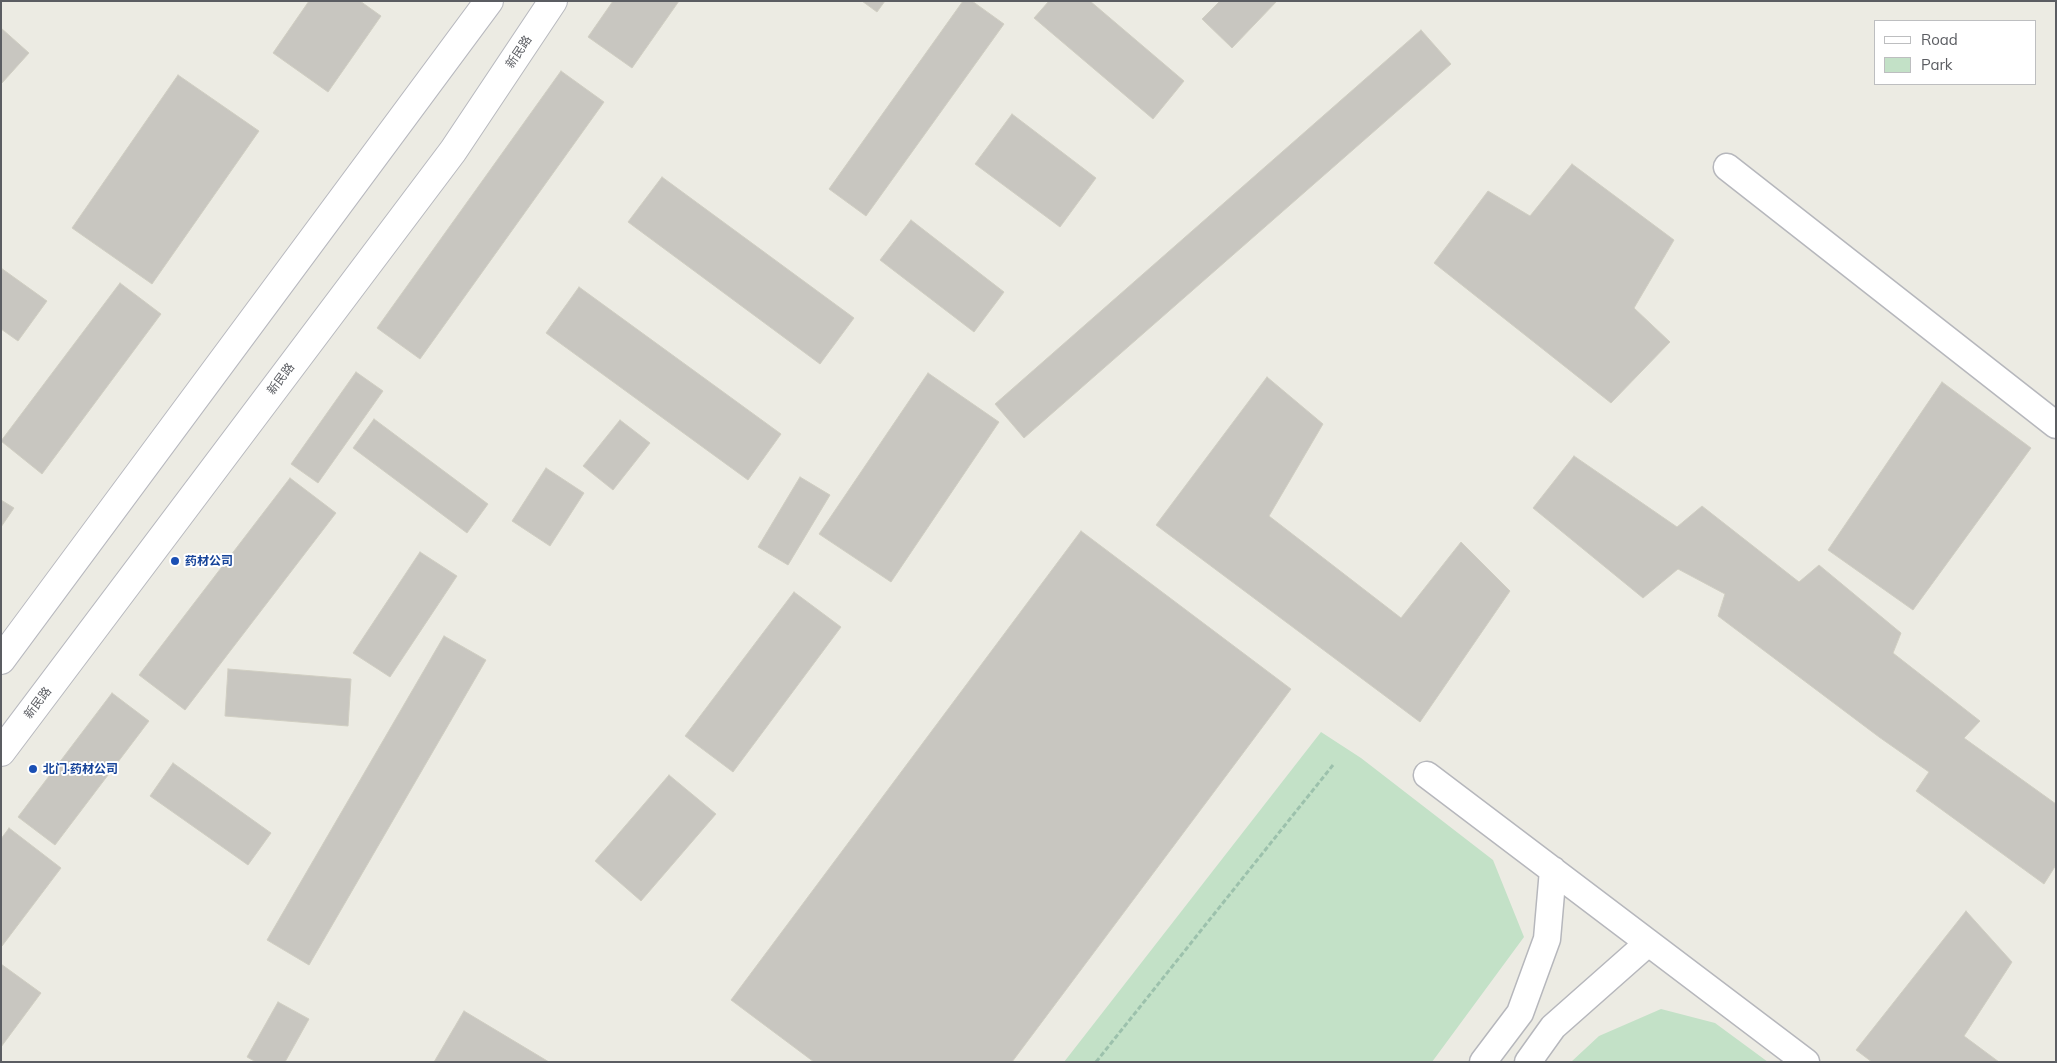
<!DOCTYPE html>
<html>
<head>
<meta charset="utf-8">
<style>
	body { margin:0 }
	#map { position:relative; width:2057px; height:1063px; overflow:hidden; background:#ecebe3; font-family:Mulish,sans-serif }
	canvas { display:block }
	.frame { position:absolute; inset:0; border:2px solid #5b5d62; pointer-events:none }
	.legend { position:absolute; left:1874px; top:20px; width:162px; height:65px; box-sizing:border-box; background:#fff; border:1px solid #bdbec0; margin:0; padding:6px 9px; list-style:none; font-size:15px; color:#5b5d62 }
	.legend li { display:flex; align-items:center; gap:10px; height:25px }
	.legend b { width:25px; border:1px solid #bdbec0 }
</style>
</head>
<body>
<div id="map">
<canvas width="2057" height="1063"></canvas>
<div class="frame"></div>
<ul class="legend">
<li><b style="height:6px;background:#fff"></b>Road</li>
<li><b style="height:14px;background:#c3e1c7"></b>Park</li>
</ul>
</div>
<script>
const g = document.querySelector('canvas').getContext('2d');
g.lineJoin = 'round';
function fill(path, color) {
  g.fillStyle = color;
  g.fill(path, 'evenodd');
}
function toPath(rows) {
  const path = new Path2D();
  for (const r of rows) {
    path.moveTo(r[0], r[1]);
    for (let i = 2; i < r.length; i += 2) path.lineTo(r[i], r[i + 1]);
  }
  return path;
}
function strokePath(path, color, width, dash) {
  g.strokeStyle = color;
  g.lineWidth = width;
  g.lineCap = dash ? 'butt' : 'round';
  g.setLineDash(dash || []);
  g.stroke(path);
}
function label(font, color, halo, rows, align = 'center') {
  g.font = font + ' Mulish,"Noto Sans SC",sans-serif';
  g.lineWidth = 4;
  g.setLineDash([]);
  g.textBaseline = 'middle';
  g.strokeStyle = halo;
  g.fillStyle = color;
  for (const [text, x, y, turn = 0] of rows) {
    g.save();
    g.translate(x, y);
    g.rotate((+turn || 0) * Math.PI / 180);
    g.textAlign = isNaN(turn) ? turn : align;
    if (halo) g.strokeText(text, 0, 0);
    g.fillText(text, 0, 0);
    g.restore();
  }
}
const green = toPath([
	[1321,732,1361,758,1493,860,1524,937,1432,1062,1064,1062],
	[1661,1009,1715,1023,1768,1062,1571,1062,1599,1036]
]);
const building = toPath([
	[309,1,360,1,381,16,328,92,273,53,309,1],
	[613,1,679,1,632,68,588,37,613,1],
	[862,1,885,1,877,12,862,1],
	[963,1,972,1,1004,24,866,216,829,189,963,1],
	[1049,1,1090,1,1184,81,1153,119,1034,18,1049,1],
	[1220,1,1277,1,1232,48,1202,19,1220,1],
	[1,28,29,53,2,83,1,82,1,28],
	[1421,30,1451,64,1024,438,995,404,1421,30],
	[561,71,604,102,420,359,377,328,561,71],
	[178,75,259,131,152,284,72,228,178,75],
	[1012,114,1096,178,1060,227,975,164,1012,114],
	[1572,164,1674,240,1634,308,1670,342,1611,403,1434,263,1488,191,1530,216,1572,164],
	[662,177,854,318,820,364,628,222,662,177],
	[911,220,1004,292,974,332,880,260,911,220],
	[1,268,47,301,18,341,1,329,1,268],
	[120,283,161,314,42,474,1,441,120,283],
	[579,287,781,434,748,480,546,333,579,287],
	[356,372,383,391,318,483,291,464,356,372],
	[928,373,999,422,891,582,819,534,928,373],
	[1267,377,1323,424,1269,516,1401,618,1461,542,1510,591,1420,722,1156,525,1267,377],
	[1942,382,2031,448,1913,610,1828,550,1942,382],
	[374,419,488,504,467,533,353,448,374,419],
	[620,420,650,443,613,490,583,466,620,420],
	[1574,456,1677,527,1702,506,1799,582,1819,565,1901,633,1893,653,1980,721,1964,738,2056,804,2056,865,2044,884,1916,791,1929,772,1879,737,1718,616,1725,594,1678,569,1643,598,1533,508,1574,456],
	[546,468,584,493,550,546,512,521,546,468],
	[800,477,830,495,788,565,758,547,800,477],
	[290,478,336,513,185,710,139,675,290,478],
	[1,500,14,508,1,527,1,500],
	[1081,531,1291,689,1012,1062,814,1062,731,1000,1081,531],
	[420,552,457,576,390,677,353,653,420,552],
	[794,592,841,627,733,772,685,736,794,592],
	[444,636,486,660,309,965,267,940,444,636],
	[228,669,351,679,348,726,225,716,228,669],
	[112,693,149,721,55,845,18,817,112,693],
	[173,763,271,833,248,865,150,796,173,763],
	[669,775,716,814,641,901,595,861,669,775],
	[9,828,61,868,2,946,1,839,9,828],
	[1966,911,2012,962,1964,1036,1999,1062,1872,1062,1856,1050,1966,911],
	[1,964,41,993,1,1047,1,964],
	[278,1002,309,1019,285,1062,256,1062,247,1057,278,1002],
	[464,1011,549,1062,434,1062,464,1011]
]);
const path = toPath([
	[1096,1062,1333,765]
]);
const street = toPath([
	[1727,167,2056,425],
	[1427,775,1806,1062],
	[1483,1062,1520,1013,1547,939,1553,870],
	[1528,1062,1553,1027,1648,943]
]);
const secondary = toPath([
	[1,660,489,1],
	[1,752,453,151,553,1]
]);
const markers = [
	[175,561,5,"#1a4fb4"],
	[33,769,5,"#1a4fb4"]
];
const streetNames = [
	["新民路",519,52,-56],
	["新民路",281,379,-53],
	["新民路",38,703,-53]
];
const transitNames = [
	["药材公司",185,561],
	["北门·药材公司",43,769]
];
fill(green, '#c3e1c7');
fill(building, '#c8c6c0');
strokePath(building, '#d0cec2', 1);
strokePath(street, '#b6b7bc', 29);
strokePath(secondary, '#b7b8be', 30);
strokePath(path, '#9cc1ac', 3, [5, 2.5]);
strokePath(street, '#fff', 26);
strokePath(secondary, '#fff', 28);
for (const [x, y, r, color] of markers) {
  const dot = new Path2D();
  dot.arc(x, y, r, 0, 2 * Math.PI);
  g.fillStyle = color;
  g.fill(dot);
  strokePath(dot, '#fff', 2);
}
label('12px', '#5b5d62', '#fff', streetNames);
label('bold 12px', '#164399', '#fff', transitNames, 'left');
</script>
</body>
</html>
